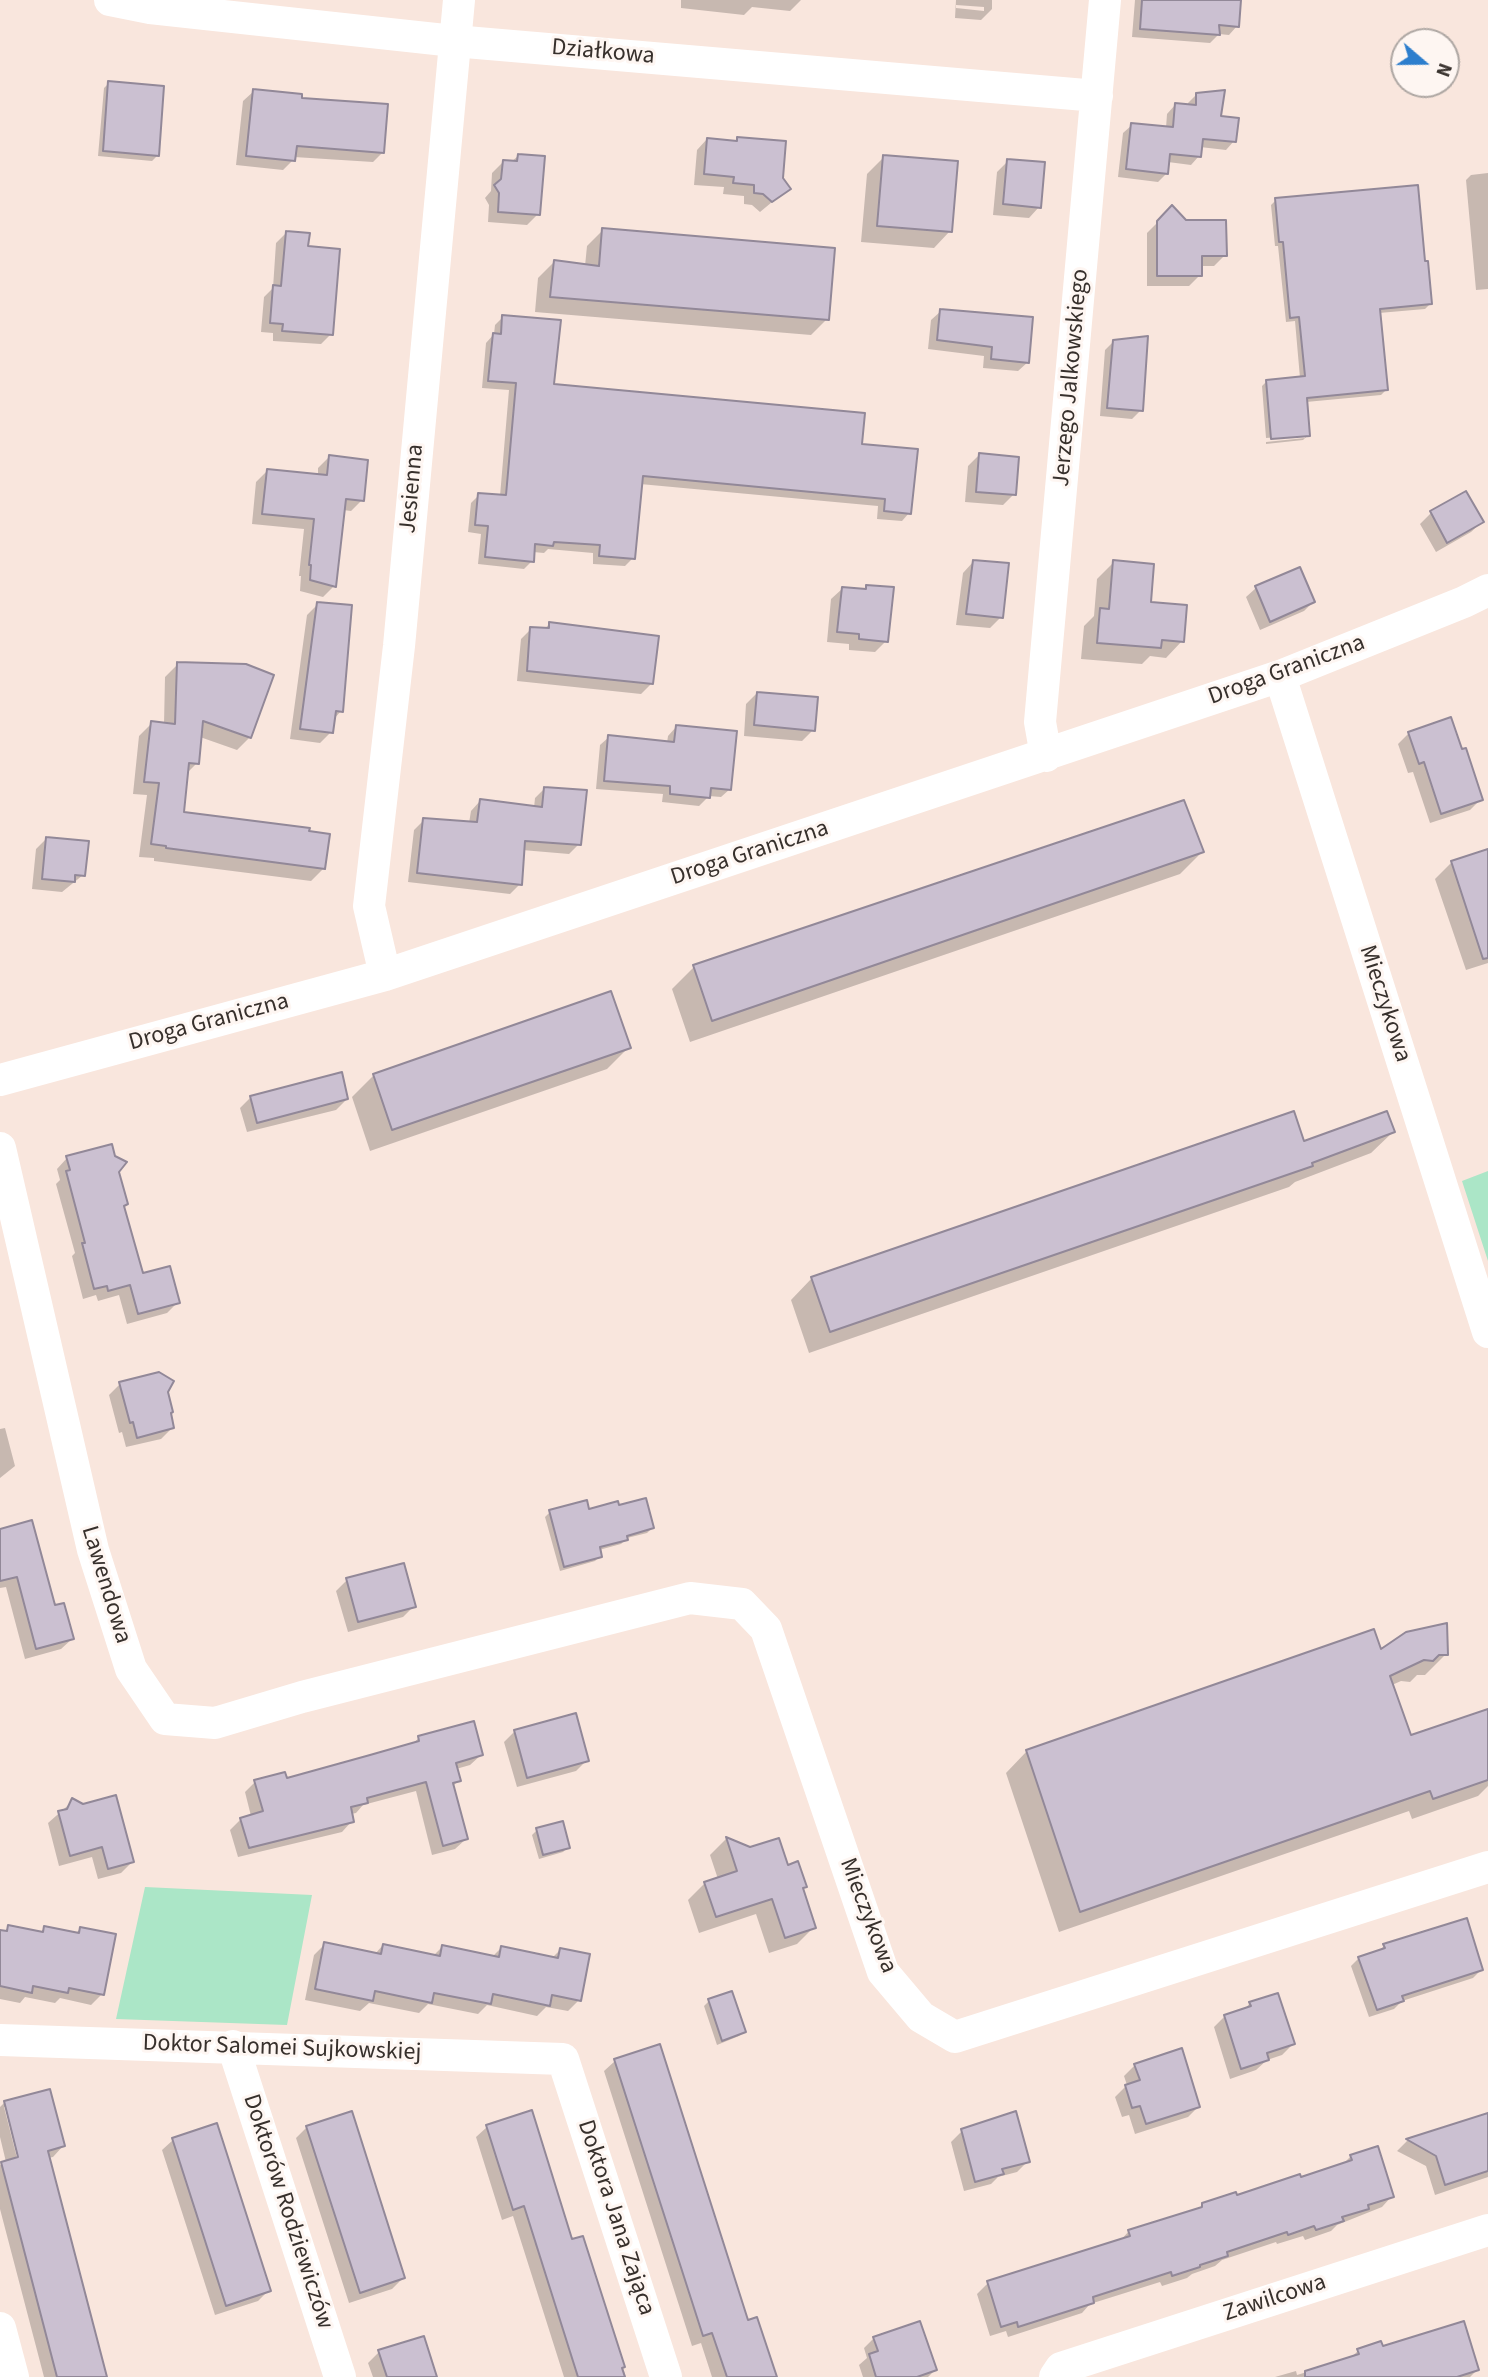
<!DOCTYPE html>
<html>
<head>
<meta charset="utf-8">
<style>
	body { margin:0 }
	#map { position:relative; width:1488px; height:2377px; overflow:hidden; background:#f9e6dd; font-family:"Source Sans 3",sans-serif }
	canvas { display:block }
	.north { position:absolute; left:1390px; top:28px; width:70px; height:70px; box-sizing:border-box; background:#fef6f2; border:2px solid #aea7a3; border-radius:50%; rotate:110deg; font-size:19px; font-weight:700; line-height:28px; text-align:center; color:#37302c }
	.north::after { content:''; display:block; margin:auto; width:24px; height:32px; background:#2d7ecd; clip-path:polygon(50% 0,100% 100%,50% 72%,0 100%) }
</style>
</head>
<body>
<div id="map">
<canvas width="1488" height="2377"></canvas>
<div class="north">N</div>
</div>
<script>
const g = document.querySelector('canvas').getContext('2d');
g.lineJoin = 'round';
function fill(path, color) {
  g.fillStyle = color;
  g.fill(path, 'evenodd');
}
function toPath(rows) {
  const path = new Path2D();
  for (const r of rows) {
    path.moveTo(r[0], r[1]);
    for (let i = 2; i < r.length; i += 2) path.lineTo(r[i], r[i + 1]);
  }
  return path;
}
function strokePath(path, color, width, dash) {
  g.strokeStyle = color;
  g.lineWidth = width;
  g.lineCap = dash ? 'butt' : 'round';
  g.setLineDash(dash || []);
  g.stroke(path);
}
function label(font, color, halo, rows, align = 'center') {
  g.font = font + ' "Source Sans 3",sans-serif';
  g.lineWidth = 6;
  g.setLineDash([]);
  g.textBaseline = 'middle';
  g.strokeStyle = halo;
  g.fillStyle = color;
  for (const [text, x, y, turn = 0] of rows) {
    g.save();
    g.translate(x, y);
    g.rotate((+turn || 0) * Math.PI / 180);
    g.textAlign = isNaN(turn) ? turn : align;
    if (halo) g.strokeText(text, 0, 0);
    g.fillText(text, 0, 0);
    g.restore();
  }
}
const green = toPath([
	[1488,1171,1488,1261,1462,1181],
	[145,1887,312,1895,287,2025,116,2019]
]);
const shadow = toPath([
	[681,0,801,0,790,11,752,7,744,15,681,8],
	[956,0,992,0,992,9,981,20,955,18],
	[956,5,984,7,984,11,956,8],
	[1135,0,1239,0,1237,26,1229,35,1219,34,1210,43,1132,37],
	[109,83,157,156,152,161,98,156,104,88],
	[254,91,300,99,383,152,373,162,294,157,293,160,283,170,236,165,243,101],
	[1196,95,1219,118,1234,141,1226,150,1200,147,1199,156,1191,165,1168,162,1167,173,1158,182,1118,177,1123,133,1132,125,1166,128,1167,114,1175,105,1188,106,1188,103],
	[738,138,789,188,760,212,752,205,744,204,744,196,723,194,724,187,694,185,697,150,707,139,734,142],
	[518,156,538,214,527,225,488,222,489,205,485,198,491,191,492,173,503,162,511,162],
	[884,157,950,231,934,248,861,242,867,174],
	[1008,161,1039,207,1029,218,993,215,997,172],
	[1488,173,1488,289,1476,290,1466,180,1471,175],
	[1276,200,1424,263,1430,304,1425,309,1379,313,1386,390,1381,395,1306,402,1308,435,1303,440,1266,444,1266,442,1305,438,1305,435,1266,438,1262,386,1267,381,1300,378,1295,321,1286,322,1278,246,1275,246,1271,205],
	[1172,208,1225,255,1214,266,1200,266,1200,275,1189,286,1147,286,1147,233],
	[603,230,827,319,811,335,535,312,538,278,554,262,585,266,587,246],
	[286,233,307,248,331,334,321,344,273,341,273,333,261,332,264,297,273,288,276,243],
	[941,311,1028,362,1018,371,983,368,984,356,928,349,931,320],
	[503,317,552,386,860,445,909,513,902,521,877,519,878,506,640,484,633,558,625,566,593,564,593,553,548,549,544,553,533,552,532,561,524,569,478,564,481,534,468,532,471,503,479,495,500,496,509,390,482,388,486,343,494,334,495,325],
	[1114,341,1141,410,1132,419,1100,416,1105,350],
	[979,455,1014,494,1003,505,965,502,968,466],
	[329,457,362,500,351,511,343,510,334,586,323,597,300,591,301,576,299,576,304,529,252,524,256,482,267,471,318,476,318,468],
	[1465,493,1482,522,1471,532,1436,552,1420,524,1431,513],
	[973,562,1001,617,990,628,956,625,963,573],
	[1114,562,1182,641,1166,658,1150,656,1142,664,1081,659,1084,626,1094,616,1097,579],
	[1300,569,1313,602,1304,611,1260,630,1246,597,1256,588],
	[867,586,886,641,875,652,849,650,849,644,827,642,831,599,842,589,863,591],
	[318,604,341,711,333,720,331,732,320,743,290,739,307,615],
	[549,624,652,683,641,694,517,681,521,639,531,629,544,630],
	[178,664,250,737,237,750,200,737,197,763,186,774,182,814,324,868,311,881,154,861,154,858,139,857,147,795,133,794,139,736,152,723,164,724,165,677],
	[757,693,813,730,802,741,744,736,746,704],
	[676,727,730,789,721,797,709,796,699,806,662,802,663,794,596,789,600,745,609,737,667,743,668,736],
	[1409,733,1481,799,1470,810,1430,823,1413,772,1408,773,1398,744],
	[545,788,579,844,569,854,522,850,520,884,510,894,408,882,414,830,424,820,469,823,471,811,480,801,534,808,535,798],
	[47,838,83,875,62,892,32,889,36,849],
	[1488,850,1488,963,1466,970,1435,879,1452,862],
	[1202,852,1180,874,690,1042,672,989,694,967],
	[629,1047,607,1069,370,1151,352,1097,374,1075],
	[251,1097,347,1099,336,1110,247,1132,240,1108],
	[1393,1132,1371,1153,1295,1182,1289,1187,809,1353,791,1300,812,1278,1303,1143],
	[67,1158,118,1172,126,1204,123,1207,142,1275,178,1302,167,1313,127,1324,119,1295,98,1301,96,1295,83,1299,72,1256,75,1253,56,1184,60,1180,57,1169],
	[120,1384,166,1392,172,1428,161,1439,126,1447,122,1432,119,1433,109,1395],
	[5,1428,15,1466,0,1478,0,1429],
	[588,1511,652,1528,647,1533,627,1538,621,1544,599,1550,600,1556,595,1561,560,1571,545,1517,550,1512],
	[0,1531,54,1607,72,1639,61,1649,25,1659,6,1587,0,1588],
	[347,1580,414,1606,403,1617,348,1632,336,1591],
	[1381,1652,1446,1654,1425,1675,1417,1675,1410,1682,1401,1681,1392,1685,1410,1737,1488,1711,1488,1786,1478,1796,1412,1819,1409,1811,1059,1932,1006,1773,1027,1751],
	[515,1731,587,1760,576,1771,517,1787,504,1742],
	[419,1738,481,1755,470,1765,456,1769,459,1780,452,1787,466,1839,455,1849,432,1855,416,1791,363,1805,356,1813,351,1814,352,1821,342,1832,238,1857,230,1830,241,1819,251,1816,245,1792,255,1782,286,1780,411,1745],
	[73,1801,132,1862,121,1873,98,1879,92,1857,59,1866,48,1823],
	[537,1830,568,1847,563,1852,539,1859,532,1835],
	[726,1839,787,1867,805,1886,801,1890,814,1927,797,1944,769,1953,756,1914,699,1933,688,1900,705,1883,718,1879,710,1855],
	[9,1927,40,1933,45,1928,75,1934,80,1929,102,1994,91,2005,60,1998,55,2003,25,1997,20,2003,0,1999,0,1931,4,1932],
	[325,1944,375,1954,383,1945,433,1956,442,1947,492,1957,501,1948,551,1959,560,1950,579,2000,568,2011,546,2007,537,2016,487,2005,478,2014,428,2004,419,2013,369,2003,360,2011,305,2000,314,1955],
	[1384,1946,1481,1970,1473,1978,1402,2001,1394,2009,1369,2017,1351,1966,1359,1958,1378,1952],
	[709,2001,744,2031,739,2036,717,2045,704,2006],
	[1250,2003,1293,2044,1282,2055,1267,2060,1256,2070,1230,2079,1214,2027,1225,2016,1243,2011],
	[615,2061,747,2322,770,2377,712,2377,701,2343,692,2346,604,2071],
	[1135,2065,1199,2106,1188,2117,1135,2134,1129,2115,1122,2117,1115,2097,1127,2085,1124,2076],
	[5,2102,63,2146,53,2157,48,2158,105,2377,44,2377,0,2209,0,2165,6,2162,0,2137,0,2107],
	[4,2107,7,2107,22,2165,19,2166],
	[1488,2115,1488,2177,1435,2195,1426,2166,1397,2151,1407,2141],
	[307,2127,403,2278,392,2289,349,2303,296,2138],
	[487,2127,571,2241,582,2238,626,2377,564,2377,513,2216,502,2220,476,2137],
	[962,2131,1028,2161,1017,2172,998,2177,991,2184,964,2191,951,2142],
	[173,2140,269,2290,258,2301,215,2315,162,2150],
	[1351,2156,1392,2196,1382,2207,1337,2225,1331,2231,1305,2240,1303,2236,1277,2244,1276,2242,1222,2260,1215,2266,1192,2274,1187,2278,1162,2286,1160,2282,1090,2304,1082,2313,1008,2337,1006,2331,990,2336,977,2294,988,2283,1120,2241,1129,2231,1197,2211,1203,2205,1300,2179,1342,2165],
	[874,2338,935,2370,928,2377,863,2377,859,2365,867,2358,864,2348],
	[1382,2349,1477,2370,1470,2377,1275,2377,1296,2371,1297,2375,1349,2359,1358,2351],
	[379,2352,435,2377,373,2377,368,2363]
]);
const building = toPath([
	[1142,0,1241,0,1239,27,1219,25,1220,35,1140,29,1142,0],
	[108,81,164,86,159,156,103,151,108,81],
	[253,89,302,94,302,98,388,104,384,153,297,146,295,161,246,156,253,89],
	[1225,90,1221,116,1239,118,1236,142,1203,139,1201,157,1170,154,1168,174,1126,169,1131,123,1173,127,1175,103,1196,105,1196,93,1225,90],
	[737,137,786,141,783,178,791,189,772,202,763,194,754,193,754,185,733,183,734,177,704,174,707,138,737,141,737,137],
	[518,154,545,156,540,215,498,212,499,193,494,185,501,179,503,160,517,161,518,154],
	[883,155,958,161,952,232,877,226,883,155],
	[1007,159,1045,162,1041,208,1003,204,1007,159],
	[1418,185,1425,261,1428,261,1432,304,1380,309,1388,390,1307,398,1310,436,1271,439,1266,380,1305,376,1299,317,1290,318,1283,242,1279,242,1275,198,1418,185],
	[1172,205,1186,220,1226,220,1227,256,1202,256,1202,276,1157,276,1157,221,1172,205],
	[602,228,835,248,829,320,550,297,554,260,599,266,602,228],
	[286,231,310,233,308,246,340,249,333,335,282,331,283,324,270,323,273,285,281,286,286,231],
	[940,309,1033,317,1029,363,991,359,992,347,937,340,940,309],
	[502,315,561,320,554,384,865,413,862,444,918,449,911,514,884,511,885,499,643,476,635,559,599,556,600,545,554,542,553,546,535,544,534,562,485,557,488,526,475,525,478,493,506,495,516,383,488,381,493,333,501,334,502,315],
	[1148,336,1143,411,1107,408,1113,340,1148,336],
	[979,453,1019,457,1016,495,976,492,979,453],
	[329,455,368,460,364,501,346,499,336,587,310,580,311,565,309,565,314,519,262,514,267,469,327,475,329,455],
	[1466,491,1484,522,1447,543,1430,511,1466,491],
	[973,560,1009,563,1003,618,966,614,973,560],
	[1113,560,1154,564,1151,602,1187,605,1184,642,1162,640,1161,648,1097,643,1100,608,1109,609,1113,560],
	[1300,567,1315,602,1270,622,1255,586,1300,567],
	[866,585,894,587,888,642,859,639,859,634,837,632,842,587,866,589,866,585],
	[317,602,352,605,343,712,336,711,333,733,300,729,317,602],
	[549,622,659,636,653,684,527,671,530,627,549,628,549,622],
	[177,662,246,664,274,675,251,738,203,721,199,764,189,763,184,812,310,828,309,831,330,834,325,869,166,848,166,846,151,844,159,783,144,782,151,721,175,724,177,662],
	[757,692,818,697,815,731,754,725,757,692],
	[1451,717,1462,749,1466,748,1483,800,1441,814,1424,762,1419,764,1408,732,1451,717],
	[676,725,737,731,731,790,711,788,710,798,670,794,670,786,604,781,608,735,674,742,676,725],
	[544,787,587,790,581,845,525,841,522,885,417,873,423,818,477,822,480,799,542,807,544,787],
	[1184,800,1204,852,712,1021,693,965,1184,800],
	[46,837,89,841,85,876,75,875,75,882,42,879,46,837],
	[1488,849,1488,958,1483,959,1451,861,1488,849],
	[611,991,631,1048,392,1130,373,1074,611,991],
	[342,1072,348,1099,257,1123,250,1096,342,1072],
	[1294,1111,1304,1141,1387,1111,1395,1132,1312,1163,1313,1166,830,1332,811,1277,1294,1111],
	[112,1144,115,1156,127,1162,119,1172,128,1204,124,1206,143,1273,170,1266,180,1303,138,1314,130,1285,108,1291,107,1286,94,1289,82,1243,85,1243,66,1171,70,1170,66,1156,112,1144],
	[159,1372,174,1381,168,1392,173,1412,171,1413,174,1428,137,1438,133,1422,130,1423,119,1382,159,1372],
	[646,1498,654,1528,627,1536,628,1540,600,1547,602,1557,564,1567,549,1510,587,1500,589,1509,618,1501,619,1505,646,1498],
	[32,1520,55,1605,64,1603,74,1639,36,1649,17,1577,0,1581,0,1529,32,1520],
	[404,1563,416,1607,358,1622,346,1578,404,1563],
	[1447,1623,1448,1655,1439,1655,1433,1661,1424,1660,1390,1676,1411,1735,1488,1709,1488,1780,1433,1799,1430,1791,1080,1912,1026,1750,1374,1629,1381,1649,1406,1632,1447,1623],
	[576,1713,589,1761,527,1778,514,1730,576,1713],
	[474,1721,483,1755,456,1763,461,1781,453,1783,468,1839,443,1846,426,1782,367,1798,368,1803,351,1807,354,1822,249,1848,240,1818,263,1811,254,1780,285,1772,287,1778,370,1755,419,1741,418,1736,474,1721],
	[116,1795,134,1862,108,1869,102,1847,70,1856,58,1811,67,1809,72,1798,83,1804,116,1795],
	[563,1821,570,1848,543,1855,536,1828,563,1821],
	[726,1837,750,1847,779,1838,788,1865,798,1861,807,1887,803,1888,816,1928,785,1938,772,1899,716,1917,704,1882,737,1871,726,1837],
	[1467,1918,1483,1970,1402,1996,1404,2001,1377,2010,1358,1957,1385,1948,1383,1944,1467,1918],
	[8,1925,43,1932,44,1926,79,1933,80,1927,116,1934,104,1995,69,1988,68,1993,33,1986,32,1993,0,1986,0,1930,7,1931,8,1925],
	[324,1942,381,1954,383,1944,440,1956,442,1945,499,1957,501,1946,558,1958,560,1948,590,1954,581,2001,552,1995,550,2006,493,1994,491,2004,434,1993,432,2003,375,1991,373,2001,315,1989,324,1942],
	[732,1991,746,2032,722,2041,708,1999,732,1991],
	[1278,1993,1295,2044,1267,2053,1269,2060,1241,2069,1224,2015,1251,2006,1249,2002,1278,1993],
	[660,2044,748,2320,757,2317,777,2377,727,2377,712,2333,703,2336,614,2059,660,2044],
	[1182,2048,1200,2107,1146,2124,1140,2106,1132,2108,1125,2085,1140,2080,1134,2064,1182,2048],
	[50,2089,65,2146,48,2151,107,2377,57,2377,1,2162,18,2157,4,2101,50,2089],
	[532,2110,572,2239,583,2236,625,2367,622,2368,625,2377,578,2377,524,2206,513,2210,486,2125,532,2110],
	[352,2111,405,2278,360,2293,306,2126,352,2111],
	[1016,2111,1030,2162,1002,2169,1004,2174,975,2182,961,2129,1016,2111],
	[1488,2113,1488,2171,1445,2185,1436,2156,1406,2139,1488,2113],
	[217,2123,271,2291,226,2306,172,2138,217,2123],
	[1378,2146,1394,2197,1368,2205,1369,2209,1342,2217,1344,2221,1316,2230,1314,2226,1288,2235,1287,2232,1227,2252,1228,2256,1200,2265,1200,2267,1172,2276,1171,2272,1093,2297,1094,2303,1018,2327,1017,2322,1001,2327,987,2281,1130,2236,1128,2230,1202,2207,1202,2203,1236,2192,1237,2195,1300,2174,1301,2177,1352,2160,1350,2155,1378,2146],
	[920,2321,937,2370,917,2377,876,2377,869,2354,878,2351,873,2337,920,2321],
	[1464,2321,1479,2370,1457,2377,1305,2377,1305,2371,1359,2354,1357,2349,1381,2341,1383,2346,1464,2321],
	[424,2336,437,2377,387,2377,378,2350,424,2336]
]);
const street = toPath([
	[110,0,150,8,454,41,1097,96],
	[1280,676,1488,1332],
	[1046,756,1040,722,1105,0],
	[385,975,369,906,399,646,459,0],
	[0,1080,385,975,1280,676,1464,602,1488,590],
	[0,1148,93,1550,131,1669,165,1719,215,1723,302,1697,690,1598,742,1604,766,1629,883,1972,921,2017,955,2037,1488,1867],
	[0,2040,563,2059,666,2377],
	[233,2046,340,2377],
	[0,2328,13,2377],
	[1055,2377,1061,2368,1488,2230]
]);
const streetNames = [
	["Działkowa",603,53,5],
	["Jerzego Jalkowskiego",1072,378,-85],
	["Jesienna",413,489,-85],
	["Droga Graniczna",1287,671,-20],
	["Droga Graniczna",750,854,-18],
	["Mieczykowa",1384,1004,72],
	["Droga Graniczna",209,1023,-15],
	["Lawendowa",105,1585,73],
	["Mieczykowa",867,1916,69],
	["Doktor Salomei Sujkowskiej",282,2049,2],
	["Doktorów Rodziewiczów",287,2212,72],
	["Doktora Jana Zająca",615,2218,72],
	["Zawilcowa",1275,2299,-18]
];
fill(green, '#abe6c7');
fill(shadow, '#0003');
fill(building, '#cbc0d1');
strokePath(building, '#928898', 2);
strokePath(street, '#fff', 32);
label('24px', '#37302c', '#fef6f2', streetNames);
</script>
</body>
</html>
